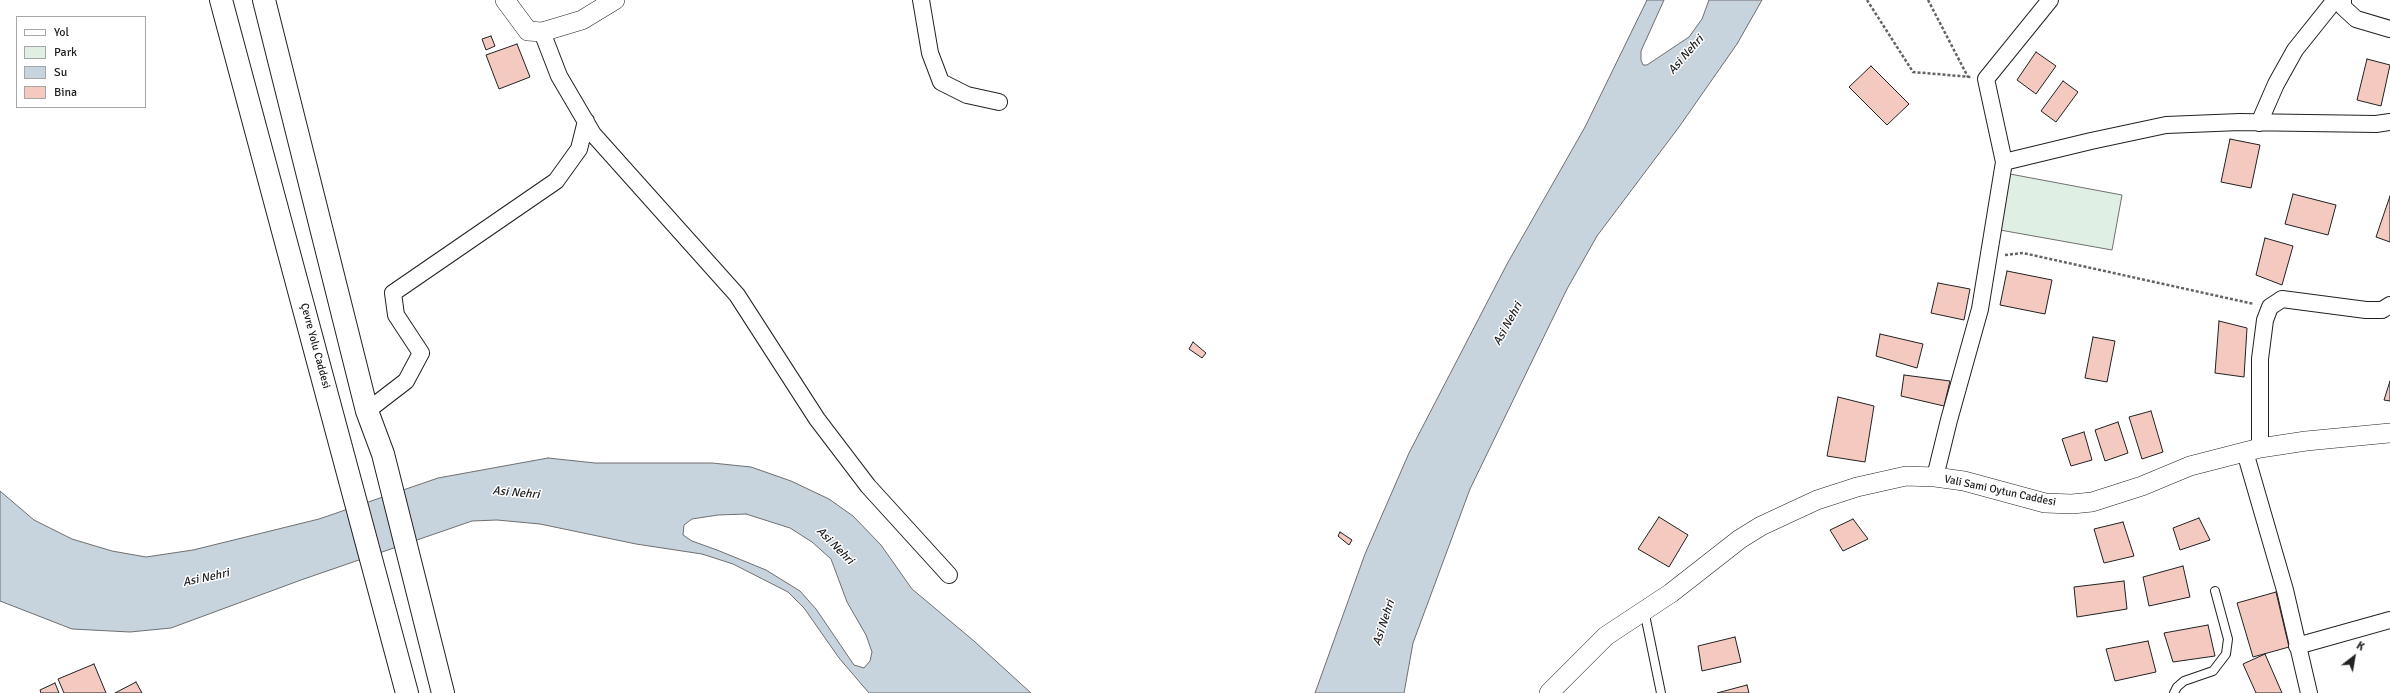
<!DOCTYPE html>
<html>
<head>
<meta charset="utf-8">
<style>
	body { margin:0 }
	#map { position:relative; width:2390px; height:693px; overflow:hidden; background:#fff; font-family:Signika,sans-serif }
	canvas { display:block }
	.legend { position:absolute; left:16px; top:16px; width:130px; height:92px; box-sizing:border-box; background:#fff; border:1px solid #a7a7a7; margin:0; padding:5px 7px; list-style:none; font-size:12px; color:#222 }
	.legend li { display:flex; align-items:center; gap:8px; height:20px }
	.legend b { width:20px; border:1px solid #a7a7a7 }
	.north { position:absolute; left:2334px; top:637px; width:40px; height:40px; -webkit-text-stroke:3px #fff; paint-order:stroke; rotate:31deg; font-size:11px; font-weight:700; line-height:16px; text-align:center; color:#222 }
	.north::after { content:''; display:block; margin:auto; width:14px; height:18px; background:#222; clip-path:polygon(50% 0,100% 100%,50% 72%,0 100%) }
</style>
</head>
<body>
<div id="map">
<canvas width="2390" height="693"></canvas>
<ul class="legend">
<li><b style="height:5px;background:#fff"></b>Yol</li>
<li><b style="height:11px;background:#e0efe3"></b>Park</li>
<li><b style="height:11px;background:#c7d3dd"></b>Su</li>
<li><b style="height:11px;background:#f3c9c0"></b>Bina</li>
</ul>
<div class="north">K</div>
</div>
<script>
const g = document.querySelector('canvas').getContext('2d');
g.lineJoin = 'round';
function fill(path, color) {
  g.fillStyle = color;
  g.fill(path, 'evenodd');
}
function toPath(rows) {
  const path = new Path2D();
  for (const r of rows) {
    path.moveTo(r[0], r[1]);
    for (let i = 2; i < r.length; i += 2) path.lineTo(r[i], r[i + 1]);
  }
  return path;
}
function strokePath(path, color, width, dash) {
  g.strokeStyle = color;
  g.lineWidth = width;
  g.lineCap = dash ? 'butt' : 'round';
  g.setLineDash(dash || []);
  g.stroke(path);
}
function label(font, color, halo, rows, align = 'center') {
  g.font = font + ' Signika,sans-serif';
  g.lineWidth = 3;
  g.setLineDash([]);
  g.textBaseline = 'middle';
  g.strokeStyle = halo;
  g.fillStyle = color;
  for (const [text, x, y, turn = 0] of rows) {
    g.save();
    g.translate(x, y);
    g.rotate((+turn || 0) * Math.PI / 180);
    g.textAlign = isNaN(turn) ? turn : align;
    if (halo) g.strokeText(text, 0, 0);
    g.fillText(text, 0, 0);
    g.restore();
  }
}
const green = toPath([
	[2010,174,2122,195,2112,250,2000,230,2010,174]
]);
const water = toPath([
	[1647,0,1664,0,1641,51,1641,60,1643,65,1647,65,1689,37,1702,19,1709,0,1762,0,1737,44,1679,127,1597,236,1567,289,1470,489,1413,643,1404,693,1315,693,1365,554,1409,453,1507,264,1585,127,1647,0],
	[548,458,595,463,712,463,751,467,791,481,829,499,853,516,881,545,912,589,974,641,1031,693,869,693,839,658,804,608,788,592,733,564,702,554,636,544,540,524,497,520,472,521,301,580,171,628,130,632,72,629,0,601,0,491,34,520,72,539,112,551,146,557,193,550,319,519,438,478,548,458],
	[746,514,790,528,812,542,831,559,847,602,866,635,872,652,870,661,864,668,854,665,816,609,800,591,766,570,717,550,692,541,683,535,684,525,692,519,718,515,746,514]
]);
const building = toPath([
	[491,36,495,46,486,50,482,39,491,36],
	[517,44,530,77,499,89,486,55,517,44],
	[2036,52,2056,66,2036,94,2017,80,2036,52],
	[2367,59,2390,65,2381,106,2357,100,2367,59],
	[1871,66,1909,104,1887,125,1849,87,1871,66],
	[2063,81,2078,92,2056,122,2041,111,2063,81],
	[2230,139,2260,145,2251,188,2221,182,2230,139],
	[2293,194,2336,205,2328,235,2285,224,2293,194],
	[2390,196,2390,242,2376,237,2390,196],
	[2265,238,2293,246,2282,285,2256,275,2265,238],
	[2007,271,2052,280,2045,314,2000,305,2007,271],
	[1938,283,1970,289,1964,320,1931,313,1938,283],
	[2219,321,2247,328,2244,377,2215,373,2219,321],
	[1880,334,1923,344,1917,368,1876,356,1880,334],
	[2093,337,2115,341,2107,382,2085,378,2093,337],
	[1193,342,1206,353,1202,358,1189,349,1193,342],
	[1904,375,1950,381,1944,406,1901,396,1904,375],
	[2390,381,2390,401,2384,400,2390,381],
	[1838,397,1874,406,1865,462,1827,456,1838,397],
	[2151,411,2163,452,2142,459,2129,417,2151,411],
	[2118,422,2128,453,2105,461,2095,430,2118,422],
	[2084,432,2092,460,2071,466,2062,439,2084,432],
	[1659,517,1688,535,1669,567,1638,549,1659,517],
	[2199,518,2210,540,2180,550,2173,528,2199,518],
	[1853,519,1868,539,1843,551,1830,530,1853,519],
	[2123,522,2134,556,2104,563,2094,529,2123,522],
	[1340,532,1352,540,1349,545,1338,536,1340,532],
	[2183,566,2190,597,2149,606,2143,577,2183,566],
	[2124,581,2127,609,2077,617,2074,587,2124,581],
	[2276,592,2289,647,2253,657,2237,603,2276,592],
	[2208,625,2215,656,2173,662,2164,633,2208,625],
	[1735,637,1741,662,1702,671,1698,646,1735,637],
	[2148,641,2156,672,2115,681,2106,649,2148,641],
	[2265,654,2282,693,2256,693,2243,664,2265,654],
	[94,664,106,693,64,693,58,679,94,664],
	[136,682,142,693,115,693,136,682],
	[55,683,59,693,41,693,40,690,55,683],
	[1747,685,1749,693,1717,693,1747,685]
]);
const path = toPath([
	[1867,0,1913,72,1971,77],
	[1928,0,1968,77],
	[2005,255,2023,253,2254,304]
]);
const service = toPath([
	[1644,610,1661,693],
	[2174,693,2177,687,2184,681,2213,671,2226,654,2228,639,2215,591]
]);
const minor = toPath([
	[921,0,930,53,941,82,967,95,999,102],
	[2343,0,2343,7,2356,19,2390,29],
	[542,32,559,76,593,134,737,295,817,419,868,486,949,575],
	[2259,123,2276,84,2295,50,2335,0],
	[2004,162,2091,141,2166,125,2240,122,2376,124,2390,122],
	[367,411,406,381,421,353,396,315,393,293,556,181,579,149,586,121],
	[2260,448,2260,359,2265,320,2270,307,2282,299,2366,310,2382,310,2390,305],
	[2245,452,2285,590,2309,693],
	[1935,477,1949,420,1980,309,2004,162,1986,79,2050,0],
	[2297,646,2390,620]
]);
const tertiary = toPath([
	[505,0,528,31,542,32,582,20,615,0],
	[1549,693,1606,636,1671,593,1740,539,1761,526,1817,500,1857,487,1906,476,1935,477,1964,481,2045,503,2072,504,2092,502,2142,486,2190,466,2260,448,2306,441,2390,433]
]);
const trunk = toPath([
	[221,0,407,693],
	[264,0,367,411,383,454,443,693]
]);
const streetNames = [
	["Çevre Yolu Caddesi",315,346,75],
	["Vali Sami Oytun Caddesi",2000,491,12]
];
const waterNames = [
	["Asi Nehri",1686,55,-49],
	["Asi Nehri",1508,324,-61],
	["Asi Nehri",516,493,5],
	["Asi Nehri",835,546,45],
	["Asi Nehri",206,578,-12],
	["Asi Nehri",1384,623,-72]
];
fill(green, '#e0efe3');
strokePath(green, '#6f6f6f', 1);
fill(water, '#c7d3dd');
strokePath(water, '#6f6f6f', 1);
fill(building, '#f3c9c0');
strokePath(building, '#222', 1);
strokePath(service, '#222', 10);
strokePath(minor, '#222', 18);
strokePath(tertiary, '#222', 20);
strokePath(trunk, '#222', 24);
strokePath(path, '#646464', 2.5, [3, 2]);
strokePath(service, '#fff', 8);
strokePath(minor, '#fff', 16);
strokePath(tertiary, '#fff', 19);
strokePath(trunk, '#fff', 22);
label('11px', '#222', '#fff', streetNames);
label('italic 12px', '#222', '#fff', waterNames);
</script>
</body>
</html>
